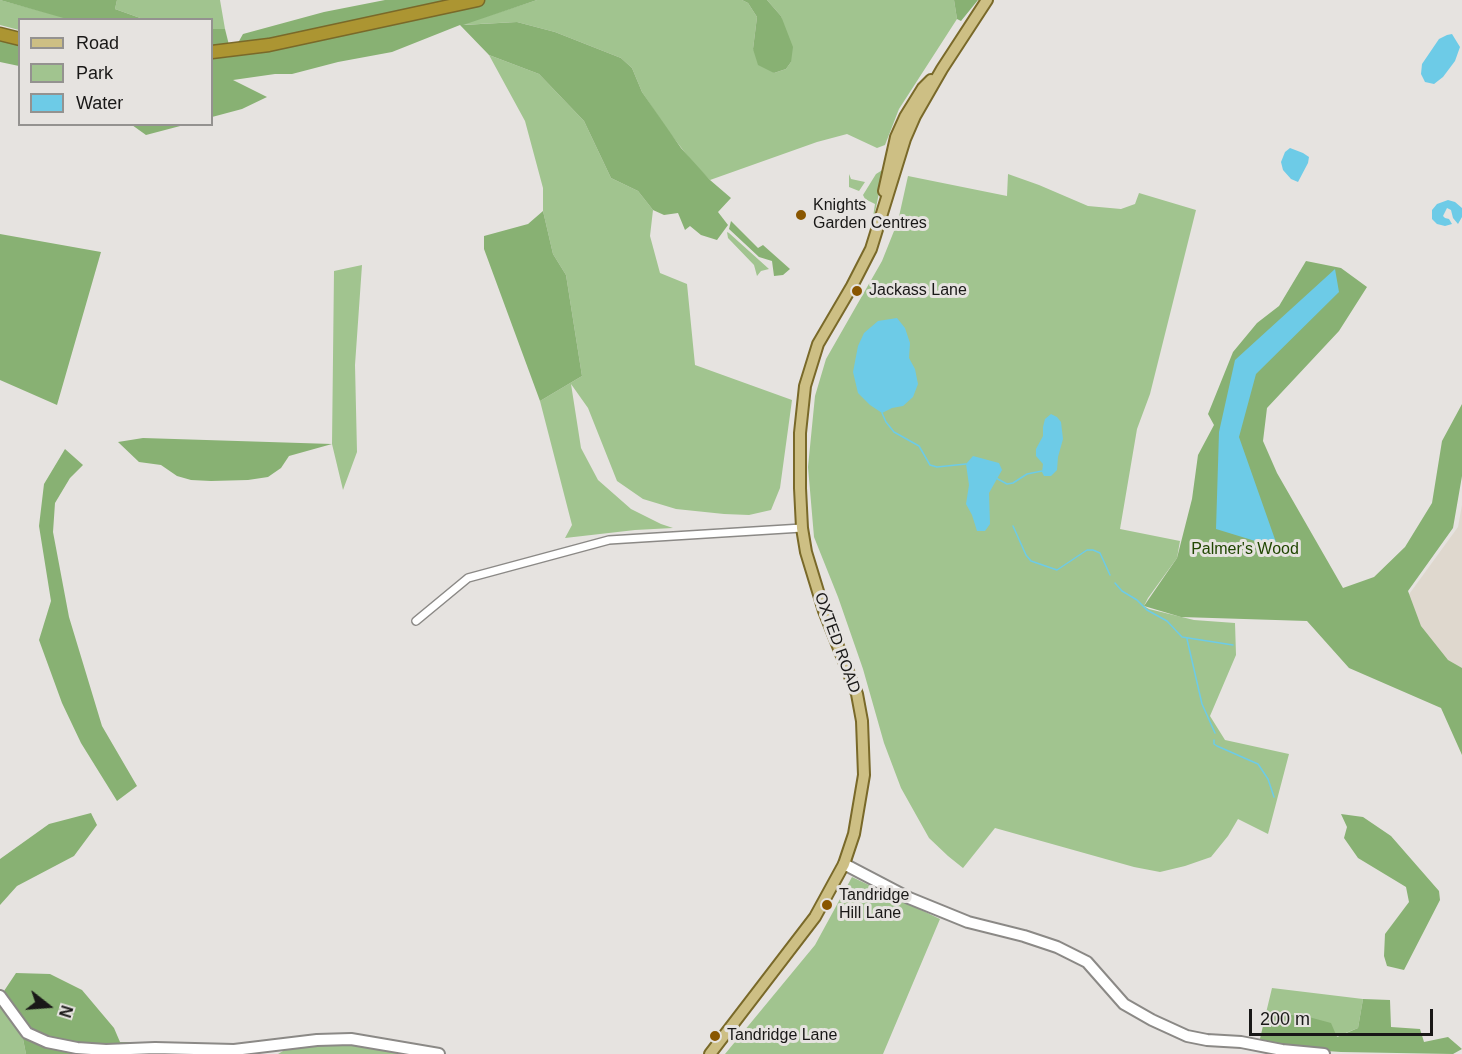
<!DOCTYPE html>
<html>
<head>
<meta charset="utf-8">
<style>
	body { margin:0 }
	#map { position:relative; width:1462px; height:1054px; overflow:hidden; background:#e6e3e0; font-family:Helvetica,sans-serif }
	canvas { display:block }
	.legend { position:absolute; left:18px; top:18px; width:195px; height:108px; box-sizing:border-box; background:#e6e3e0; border:2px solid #949290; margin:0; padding:8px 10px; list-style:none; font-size:18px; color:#191817 }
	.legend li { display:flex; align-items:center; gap:12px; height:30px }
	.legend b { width:30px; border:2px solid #949290 }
	.north { position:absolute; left:18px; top:976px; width:60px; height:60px; -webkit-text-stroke:4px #e6e3e0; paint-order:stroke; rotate:107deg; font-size:16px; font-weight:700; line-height:24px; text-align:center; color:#191817 }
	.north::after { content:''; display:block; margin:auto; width:21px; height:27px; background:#191817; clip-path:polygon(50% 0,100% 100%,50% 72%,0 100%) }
	.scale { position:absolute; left:1249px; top:1009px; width:184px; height:27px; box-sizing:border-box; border:3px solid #191817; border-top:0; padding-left:8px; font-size:18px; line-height:21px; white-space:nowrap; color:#191817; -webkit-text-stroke:4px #e6e3e0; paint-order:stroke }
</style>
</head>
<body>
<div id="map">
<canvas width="1462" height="1054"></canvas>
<ul class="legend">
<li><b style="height:8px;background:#cdbf84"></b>Road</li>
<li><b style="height:16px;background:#a1c48f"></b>Park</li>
<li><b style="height:16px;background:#6dcbe7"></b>Water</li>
</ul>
<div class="north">N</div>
<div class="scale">200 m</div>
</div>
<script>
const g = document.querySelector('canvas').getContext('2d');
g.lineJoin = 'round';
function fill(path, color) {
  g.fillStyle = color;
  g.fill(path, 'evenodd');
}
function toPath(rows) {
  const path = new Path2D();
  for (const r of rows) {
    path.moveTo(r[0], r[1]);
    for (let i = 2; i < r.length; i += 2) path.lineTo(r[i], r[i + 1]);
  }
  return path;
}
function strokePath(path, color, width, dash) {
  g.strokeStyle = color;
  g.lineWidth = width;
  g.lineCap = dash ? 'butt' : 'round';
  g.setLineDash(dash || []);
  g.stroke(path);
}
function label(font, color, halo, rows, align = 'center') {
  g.font = font + ' Helvetica,sans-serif';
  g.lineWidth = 6;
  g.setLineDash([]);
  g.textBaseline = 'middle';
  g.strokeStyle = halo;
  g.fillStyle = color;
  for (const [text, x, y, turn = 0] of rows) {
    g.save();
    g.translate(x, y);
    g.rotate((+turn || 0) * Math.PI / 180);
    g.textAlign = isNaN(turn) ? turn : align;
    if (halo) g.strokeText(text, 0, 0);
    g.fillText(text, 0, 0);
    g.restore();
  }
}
const built = toPath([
	[1462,505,1462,687,1391,619,1458,527]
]);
const green = toPath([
	[0,0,63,17,67,19,20,20,19,30,0,25],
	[117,0,220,0,225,29,212,29,212,20,143,19,115,9],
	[537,0,742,0,748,3,757,17,753,49,774,73,786,69,791,62,781,16,767,0,954,0,957,19,899,109,885,145,877,148,847,134,817,142,710,180,693,163,666,128,642,92,632,68,621,58,555,32,517,22,460,25],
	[489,55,539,74,584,121,611,178,638,191,653,210,650,236,660,273,687,284,695,365,792,400,780,488,771,510,749,515,724,514,676,509,643,499,617,481,588,408,571,384,581,448,598,480,631,509,661,524,673,528,635,530,565,538,572,525,540,401,582,376,566,275,553,254,543,211,543,188,525,121],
	[884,169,874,217,873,217,875,204,865,199,863,195,876,174],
	[849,174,851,179,865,182,859,191,849,187],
	[1008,174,1039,185,1088,206,1121,209,1135,204,1139,193,1196,210,1150,394,1137,429,1120,529,1180,541,1177,558,1148,598,1144,606,1149,609,1194,620,1235,623,1236,655,1210,716,1225,740,1289,754,1268,834,1238,819,1228,836,1211,857,1185,866,1160,872,1134,867,995,828,963,868,948,856,929,838,901,788,884,743,863,669,838,597,814,537,808,467,815,396,826,359,882,261,898,221,908,176,1007,196],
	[727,232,729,233,769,269,761,271,757,276,754,265,728,238],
	[362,265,355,365,357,452,343,490,332,444,334,271],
	[852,877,940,919,883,1054,725,1054,815,945],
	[1272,988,1363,999,1358,1028,1336,1037,1305,1016,1266,1013],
	[0,1005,23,1039,26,1054,0,1054],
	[348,1044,405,1054,278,1054,293,1045]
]);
const forest = toPath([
	[0,0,117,0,115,9,143,19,67,19],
	[385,0,537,0,463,25,517,22,555,32,621,58,632,68,642,92,681,148,710,180,731,198,718,212,728,225,717,240,701,235,690,226,685,230,678,213,664,215,653,210,638,191,611,178,584,121,539,74,489,55,460,25,392,52,338,62,292,74,275,74,233,80,267,97,242,109,212,117,212,58,230,57,243,34,324,12],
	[742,0,767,0,781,16,793,47,791,62,786,69,774,73,758,65,753,49,757,17,748,3],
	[954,0,978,0,961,21,957,19],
	[212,29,225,29,229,45,212,47],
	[0,41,19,45,19,66,0,62],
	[132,125,184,125,146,135],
	[543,211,553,254,566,275,582,376,540,401,484,249,484,236,528,224],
	[731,221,758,248,763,245,790,269,783,275,774,276,772,261,759,257,729,229],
	[0,234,101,252,57,405,0,380],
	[1306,261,1341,268,1367,287,1339,331,1267,408,1263,441,1277,473,1343,588,1374,577,1405,547,1432,503,1442,441,1462,404,1462,476,1453,528,1408,591,1421,626,1448,660,1462,668,1462,755,1441,708,1349,668,1307,621,1181,617,1144,606,1177,558,1192,499,1198,455,1214,425,1208,414,1233,352,1257,323,1279,306],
	[143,438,332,444,289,456,281,468,268,477,248,480,211,481,191,480,177,476,161,465,139,462,118,442],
	[65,449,83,465,70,478,55,503,53,532,69,617,102,726,137,786,117,801,81,743,62,703,39,640,51,601,39,526,44,484],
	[91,813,97,825,74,856,17,886,0,905,0,859,49,824],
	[1341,814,1363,817,1391,836,1439,891,1440,900,1404,970,1387,966,1384,956,1385,934,1409,902,1406,887,1358,858,1344,838,1347,827],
	[16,973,50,974,82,990,114,1028,120,1042,161,1042,194,1046,213,1054,26,1054,23,1039,0,1005,2,994],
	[1363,999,1390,1000,1391,1027,1420,1029,1424,1042,1448,1037,1462,1049,1453,1054,1341,1052,1283,1048,1259,1043,1266,1013,1305,1016,1331,1023,1337,1037,1358,1028]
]);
const water = toPath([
	[1452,34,1460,47,1455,61,1443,77,1434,84,1425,82,1421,74,1422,64,1439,39,1447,35],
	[1290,148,1303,153,1309,157,1308,163,1298,182,1291,179,1283,170,1281,162,1285,152],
	[1448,200,1455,202,1462,208,1462,217,1458,224,1453,218,1451,210,1447,208,1443,216,1445,218,1449,219,1452,224,1445,226,1437,224,1432,219,1432,210,1437,204],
	[1335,269,1339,292,1256,374,1239,437,1278,548,1216,529,1219,432,1235,360],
	[897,318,905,328,910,343,909,358,915,369,918,384,913,397,903,406,892,408,882,413,870,405,858,393,853,372,858,346,864,333,878,321],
	[1051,414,1057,417,1061,422,1063,439,1058,457,1057,470,1051,476,1044,476,1042,472,1043,464,1036,456,1036,449,1043,436,1043,427,1045,419],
	[973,456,999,463,1002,470,989,493,990,524,985,531,977,531,972,515,966,504,969,485,966,464]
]);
const stream = toPath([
	[882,413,886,422,894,432,919,446,930,465,937,467,966,464],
	[996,478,1007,484,1013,483,1027,474,1042,471],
	[1013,526,1026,555,1031,561,1057,570,1087,550,1093,550,1100,553,1110,575],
	[1115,583,1122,591,1137,600,1147,610,1167,621,1182,637,1233,645],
	[1187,639,1202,704,1215,733],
	[1214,740,1214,744,1217,746,1258,764,1268,779,1274,797]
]);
const street = toPath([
	[416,621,468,578,609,540,802,528]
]);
const secondary = toPath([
	[844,864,909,898,968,922,1024,936,1057,947,1087,962,1124,1004,1152,1020,1187,1036,1207,1040,1241,1042,1282,1050,1324,1054],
	[0,996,27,1033,47,1042,77,1048,106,1050,155,1048,234,1050,317,1040,351,1039,439,1054]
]);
const primary = toPath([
	[884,191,896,137,905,117,923,88,931,80],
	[710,1054,815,917,844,864,854,834,864,775,862,721,857,694,824,611,806,552,802,528,800,488,800,433,805,386,818,344,852,286,871,249,905,139,915,116,942,69,987,0]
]);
const highway = toPath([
	[0,34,20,39],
	[212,52,269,45,478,0]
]);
const markers = [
	[801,215,6,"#895600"],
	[857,291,6,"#895600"],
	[827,905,6,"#895600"],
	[715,1036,6,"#895600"]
];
const poiNames = [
	["Knights",813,206],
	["Garden Centres",813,224],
	["Jackass Lane",869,291],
	["Tandridge",839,896],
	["Hill Lane",839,914],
	["Tandridge Lane",727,1036]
];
const parkNames = [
	["Palmer's Wood",1245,550]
];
const streetNames = [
	["OXTED ROAD",837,643,70]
];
fill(built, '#dfd8ce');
fill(green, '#a1c48f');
fill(forest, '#88b173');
fill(water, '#6dcbe7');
strokePath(stream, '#6dcbe7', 1.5);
strokePath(street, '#8b8986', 10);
strokePath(secondary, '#8b8986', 14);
strokePath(primary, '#796929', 14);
strokePath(highway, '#796929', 15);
strokePath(street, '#fff', 7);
strokePath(secondary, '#fff', 10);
strokePath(primary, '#cdbf84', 10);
strokePath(highway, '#ac9532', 12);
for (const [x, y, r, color] of markers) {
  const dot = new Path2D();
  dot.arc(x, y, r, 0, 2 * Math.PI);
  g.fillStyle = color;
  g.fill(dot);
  strokePath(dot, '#e6e3e0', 2);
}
label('16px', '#191817', '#e6e3e0', poiNames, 'left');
label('16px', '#204601', '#e6e3e0', parkNames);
label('16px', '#191817', '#e6e3e0', streetNames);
</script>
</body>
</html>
